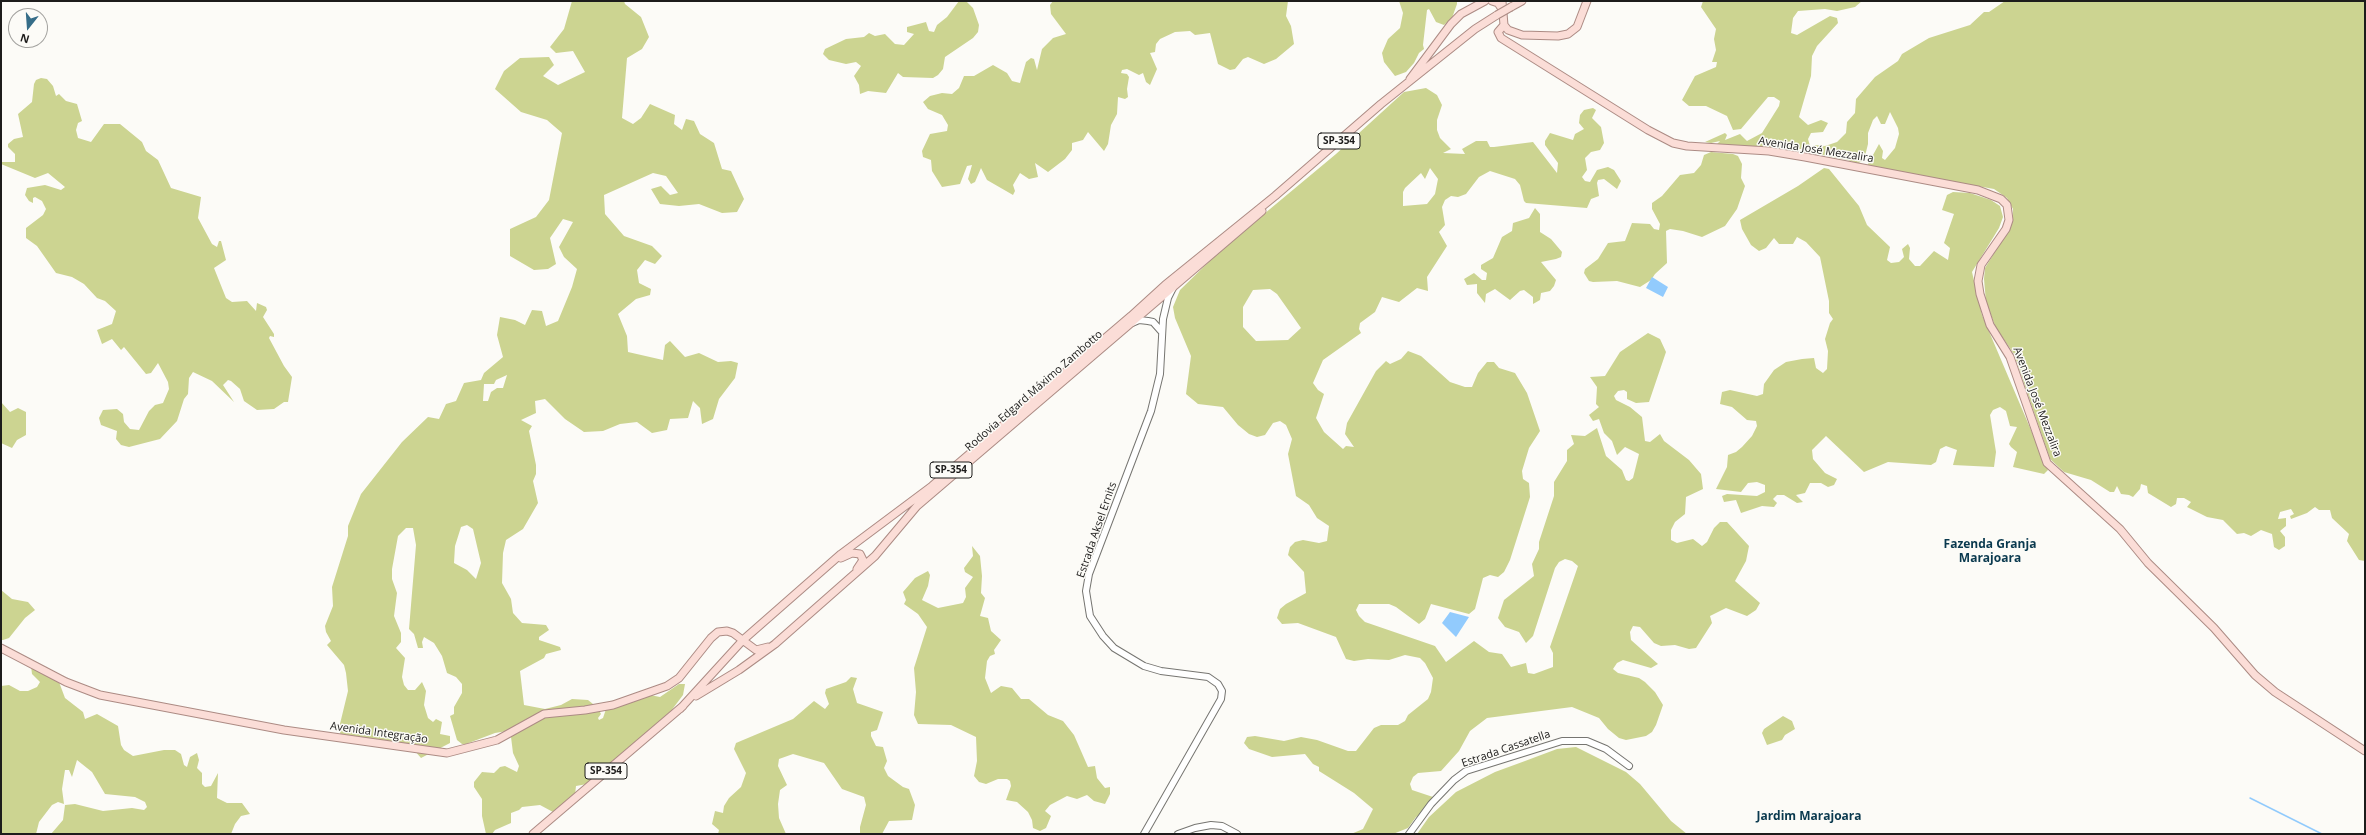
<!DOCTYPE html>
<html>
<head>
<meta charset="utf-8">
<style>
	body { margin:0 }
	#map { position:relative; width:2366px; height:835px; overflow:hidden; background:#fcfbf7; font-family:"Open Sans",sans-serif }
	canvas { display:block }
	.frame { position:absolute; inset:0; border:2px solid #1d1c1b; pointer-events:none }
	.north { position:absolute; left:8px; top:8px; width:40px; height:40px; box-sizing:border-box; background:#fcfbf7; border:1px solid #a3a29f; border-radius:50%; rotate:197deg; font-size:11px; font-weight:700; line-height:16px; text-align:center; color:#1d1c1b }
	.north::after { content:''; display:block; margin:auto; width:14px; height:18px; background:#366d88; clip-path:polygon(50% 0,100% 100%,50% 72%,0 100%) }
</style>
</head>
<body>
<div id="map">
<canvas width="2366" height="835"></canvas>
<div class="frame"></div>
<div class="north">N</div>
</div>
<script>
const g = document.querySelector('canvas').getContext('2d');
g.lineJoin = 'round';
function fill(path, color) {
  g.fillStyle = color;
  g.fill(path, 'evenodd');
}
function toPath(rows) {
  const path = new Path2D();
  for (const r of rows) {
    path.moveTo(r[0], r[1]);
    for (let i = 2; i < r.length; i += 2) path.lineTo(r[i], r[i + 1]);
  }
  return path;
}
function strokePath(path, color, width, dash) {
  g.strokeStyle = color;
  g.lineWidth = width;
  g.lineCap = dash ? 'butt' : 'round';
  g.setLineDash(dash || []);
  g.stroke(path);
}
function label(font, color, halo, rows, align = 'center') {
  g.font = font + ' "Open Sans",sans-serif';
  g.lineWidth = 3;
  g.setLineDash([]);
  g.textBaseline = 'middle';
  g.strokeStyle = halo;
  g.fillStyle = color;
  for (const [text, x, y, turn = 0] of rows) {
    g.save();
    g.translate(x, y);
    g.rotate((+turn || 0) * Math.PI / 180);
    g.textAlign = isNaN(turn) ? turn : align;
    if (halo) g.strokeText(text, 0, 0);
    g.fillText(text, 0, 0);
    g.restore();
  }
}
const green = toPath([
	[572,1,624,1,625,4,641,17,649,37,642,49,627,58,622,118,633,124,641,118,650,104,675,115,674,124,682,130,686,119,694,121,700,134,714,143,722,169,731,171,744,199,737,212,722,213,699,204,679,206,660,204,651,189,661,186,670,195,678,193,666,176,653,173,604,195,605,214,624,236,652,246,662,256,655,264,645,260,637,270,639,283,651,289,650,295,636,299,618,314,627,336,628,352,663,360,665,345,670,341,685,357,699,353,718,362,731,361,738,363,735,378,719,399,713,419,702,424,700,408,693,401,688,418,670,419,667,430,652,433,637,422,620,424,603,431,584,432,565,419,545,399,535,401,536,413,521,420,532,426,529,431,536,465,536,474,533,481,538,503,523,529,506,540,503,553,502,583,511,599,513,613,522,623,546,625,549,630,539,637,539,640,560,647,561,650,546,654,544,658,520,671,524,705,545,709,561,705,572,699,588,700,598,708,601,714,598,718,599,720,603,718,606,709,650,695,660,697,679,684,685,684,683,695,671,711,587,784,576,786,575,795,553,812,540,805,522,807,519,810,511,813,511,823,495,830,492,834,486,834,482,816,482,799,474,787,474,782,482,772,494,773,500,767,505,766,517,772,519,766,513,753,511,737,507,731,495,733,466,744,462,744,457,740,450,716,454,714,454,707,462,693,462,684,456,677,447,673,442,656,434,643,424,637,422,642,423,648,418,648,414,634,409,629,416,545,413,528,406,528,398,536,392,569,392,579,397,593,394,616,401,633,401,642,396,648,405,658,402,677,404,685,408,690,415,690,422,682,426,691,424,705,428,718,433,722,436,719,442,722,440,734,450,736,450,743,421,758,414,750,341,737,339,728,348,691,346,673,344,665,327,645,331,641,326,632,325,626,333,606,332,587,348,536,348,526,361,494,402,442,428,417,439,419,446,404,456,401,464,383,481,380,484,373,503,357,497,335,500,317,515,320,525,325,532,310,542,311,546,326,558,321,572,287,577,269,564,257,559,247,573,222,563,219,550,238,556,264,548,269,534,270,510,256,510,229,536,217,549,200,562,133,547,120,521,112,495,89,504,71,520,58,549,57,554,65,543,76,558,85,585,72,573,51,556,53,550,47,564,29],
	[507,375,503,388,497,388,491,392,488,401,483,401,484,384,494,384,496,380],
	[467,525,473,529,481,563,476,579,467,570,454,563,455,546,461,527],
	[959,1,966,1,973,8,979,25,978,32,973,38,945,57,943,69,938,75,933,78,903,77,898,73,886,93,868,91,860,94,859,85,854,76,861,66,856,62,846,64,829,60,823,54,825,49,846,39,864,37,869,33,875,36,885,34,895,44,904,45,914,34,907,32,907,27,926,22,929,31,934,32,937,25,947,17],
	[1053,1,1288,1,1286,16,1291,26,1294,44,1276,59,1264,64,1248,57,1243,59,1235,69,1230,70,1218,64,1210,33,1195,35,1190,31,1175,32,1160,39,1156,44,1155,52,1150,53,1157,69,1150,85,1146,82,1143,73,1139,75,1127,69,1122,70,1121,73,1127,74,1129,77,1127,89,1128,97,1125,99,1118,97,1117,114,1111,125,1108,144,1104,151,1088,132,1083,140,1072,143,1072,150,1065,159,1048,172,1035,163,1038,177,1029,179,1020,173,1013,185,1015,191,1013,195,987,180,981,168,975,182,971,184,968,179,972,165,967,166,960,184,942,187,932,171,931,160,923,157,922,151,930,134,947,131,948,125,942,115,928,109,923,102,930,96,942,93,952,94,959,88,964,76,974,76,993,65,1007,73,1012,81,1020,83,1026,62,1031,58,1034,59,1037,70,1042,49,1053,38,1066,34,1051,14,1050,5],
	[1399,1,1457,1,1457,4,1452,18,1444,25,1436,22,1429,9,1427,10,1423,45,1424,49,1419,53,1414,63,1406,72,1395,76,1384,62,1382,53,1388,39,1400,28,1403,13],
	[1703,1,1862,1,1855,7,1837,11,1825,9,1798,11,1793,18,1791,33,1797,35,1830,16,1837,18,1838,23,1817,46,1812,56,1811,76,1799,117,1808,125,1821,120,1828,123,1823,132,1811,133,1808,139,1810,146,1802,149,1726,147,1717,144,1720,141,1711,143,1705,142,1725,133,1727,135,1725,140,1740,134,1747,141,1762,133,1779,106,1780,101,1774,97,1768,97,1741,129,1733,130,1727,116,1706,106,1689,106,1682,100,1695,76,1716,67,1717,62,1712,62,1716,50,1714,39,1716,29,1701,7],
	[2005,1,2365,1,2365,561,2359,560,2347,541,2349,534,2332,518,2330,510,2319,510,2315,507,2307,513,2291,519,2290,516,2294,514,2291,509,2280,512,2278,519,2286,518,2286,526,2280,531,2285,537,2285,546,2279,550,2274,547,2272,534,2261,530,2251,536,2244,533,2237,534,2223,520,2207,517,2187,507,2191,502,2184,498,2177,498,2176,504,2171,507,2148,493,2147,486,2141,484,2140,489,2133,497,2129,495,2121,494,2117,486,2114,492,2110,492,2091,480,2064,472,2050,459,2014,354,1996,328,1986,302,1984,279,1985,268,2012,224,2013,209,2007,198,1994,189,1867,166,1879,144,1883,151,1882,158,1885,160,1895,148,1899,134,1898,128,1890,112,1885,124,1881,124,1877,116,1873,120,1868,133,1868,144,1864,160,1857,164,1848,160,1813,153,1815,145,1825,146,1837,142,1846,133,1847,122,1855,113,1856,99,1875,77,1898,61,1902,54,1929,38,1970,25,1984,12,1989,12],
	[41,78,47,79,53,86,56,96,59,94,66,101,77,104,82,121,78,123,76,130,78,138,91,142,104,124,120,124,142,142,146,151,158,160,171,188,201,197,198,218,212,244,217,247,219,241,221,241,226,260,214,268,226,298,232,302,247,301,256,311,257,303,266,307,267,310,263,317,274,334,274,337,270,336,269,338,284,366,292,377,288,402,284,402,274,409,257,410,244,401,240,389,231,381,228,380,223,385,234,402,212,381,193,372,189,378,188,394,184,399,177,421,160,439,129,447,121,445,116,439,117,431,101,425,99,418,103,410,117,409,123,414,124,422,130,429,139,430,149,411,155,405,163,403,169,389,168,382,158,363,151,373,146,374,124,347,121,350,112,339,102,344,97,330,112,324,116,311,105,301,97,298,84,284,72,277,56,273,37,246,26,238,26,228,43,215,46,209,42,201,35,197,33,198,33,203,29,201,25,195,27,188,45,185,61,190,65,187,48,173,35,178,1,164,1,162,15,162,15,154,8,147,8,144,14,139,23,137,18,114,32,102,34,84,36,80],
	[1426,88,1437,95,1442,105,1437,120,1437,130,1440,138,1451,149,1443,153,1465,154,1462,149,1476,141,1487,141,1490,147,1494,147,1533,142,1557,173,1558,163,1545,145,1545,141,1550,133,1573,140,1575,134,1584,129,1579,123,1580,115,1584,110,1593,108,1596,110,1592,118,1601,127,1604,143,1600,150,1591,152,1585,158,1587,170,1582,177,1585,181,1590,182,1597,170,1608,167,1614,170,1621,181,1617,189,1604,179,1598,180,1597,183,1599,196,1591,199,1587,208,1526,203,1524,201,1520,185,1515,179,1490,171,1479,177,1466,194,1458,197,1451,196,1445,200,1442,207,1445,225,1439,232,1447,246,1427,277,1428,291,1417,288,1399,302,1382,297,1375,312,1360,323,1359,329,1361,333,1323,360,1313,383,1318,390,1324,394,1316,418,1324,432,1343,449,1346,446,1354,447,1345,434,1347,423,1376,371,1386,361,1390,364,1401,359,1408,351,1421,356,1450,382,1465,387,1472,387,1478,373,1487,362,1494,362,1499,368,1515,373,1527,393,1540,431,1529,448,1522,471,1523,479,1529,483,1530,497,1510,560,1504,572,1498,577,1490,575,1483,578,1475,609,1469,614,1431,604,1425,619,1419,624,1396,607,1389,604,1359,604,1356,610,1359,616,1365,622,1435,646,1446,662,1474,641,1489,652,1502,654,1511,667,1526,663,1528,673,1534,674,1553,667,1553,653,1550,647,1578,566,1572,561,1565,559,1559,562,1555,568,1533,636,1526,643,1519,632,1505,627,1498,618,1504,600,1534,576,1532,564,1539,549,1539,542,1554,496,1554,482,1567,461,1567,450,1574,444,1571,435,1585,436,1597,428,1606,456,1622,470,1626,480,1629,481,1633,478,1639,454,1625,447,1617,455,1612,441,1604,433,1599,419,1593,421,1589,415,1599,407,1596,404,1597,387,1590,377,1605,376,1620,352,1648,333,1660,339,1666,352,1649,402,1636,403,1627,399,1627,392,1624,390,1618,391,1614,396,1616,400,1630,407,1642,417,1645,441,1650,442,1660,434,1664,441,1689,460,1701,474,1703,489,1686,497,1685,514,1675,522,1671,530,1671,540,1677,543,1693,539,1702,546,1707,542,1714,528,1720,522,1727,522,1749,546,1746,561,1735,581,1760,603,1756,610,1747,616,1726,608,1710,616,1712,623,1696,648,1689,649,1675,645,1661,646,1654,643,1640,627,1633,626,1630,632,1631,640,1658,664,1651,668,1623,660,1617,663,1613,669,1618,673,1639,678,1645,682,1655,692,1663,705,1656,725,1652,732,1646,736,1626,740,1619,738,1608,729,1599,718,1572,707,1487,718,1470,731,1459,751,1441,771,1418,773,1413,777,1410,784,1412,790,1436,798,1420,815,1416,817,1408,828,1393,834,1351,834,1363,829,1373,809,1354,793,1319,771,1319,767,1313,764,1305,754,1272,757,1249,749,1244,743,1247,737,1255,736,1284,741,1301,737,1317,740,1348,751,1356,751,1374,728,1381,725,1398,725,1405,721,1408,715,1428,699,1431,692,1433,678,1425,663,1420,658,1405,655,1389,660,1368,659,1354,661,1346,659,1336,637,1298,623,1282,624,1277,618,1280,609,1286,604,1306,593,1304,572,1288,555,1290,547,1295,542,1303,540,1319,543,1327,541,1329,526,1317,518,1309,505,1296,496,1288,454,1292,439,1286,425,1280,421,1273,423,1265,435,1257,437,1249,434,1238,425,1223,407,1198,404,1186,394,1191,356,1175,318,1173,307,1180,290,1222,249,1336,154,1404,92],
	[1430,168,1438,179,1435,194,1427,204,1403,206,1403,192,1405,188,1421,173,1425,179],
	[1270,289,1277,294,1301,328,1288,340,1256,341,1243,327,1243,307,1253,290],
	[1711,152,1733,154,1738,156,1742,164,1741,178,1745,186,1737,209,1725,226,1702,237,1683,231,1670,229,1666,231,1667,263,1655,274,1651,280,1640,287,1617,281,1593,282,1589,281,1584,273,1585,269,1598,259,1608,243,1625,241,1632,223,1650,224,1654,229,1659,230,1660,224,1652,209,1652,203,1662,196,1680,175,1694,173,1701,165,1704,155],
	[1824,168,1829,169,1859,206,1867,225,1890,247,1887,260,1891,263,1899,262,1904,257,1902,249,1908,244,1910,248,1909,259,1915,266,1920,266,1934,251,1948,260,1950,248,1944,243,1954,214,1942,210,1947,195,1953,192,1970,193,1991,200,2000,206,2003,217,1999,228,1972,272,1982,315,2048,470,2044,474,2013,467,2017,452,2011,447,2009,444,2017,427,2010,426,2006,411,2000,407,1993,410,1990,415,1996,452,1994,467,1953,465,1957,450,1946,446,1940,449,1936,462,1931,465,1888,462,1864,472,1826,436,1812,450,1813,459,1825,473,1837,479,1834,485,1828,487,1821,483,1810,483,1805,493,1796,495,1803,502,1797,503,1784,495,1777,495,1773,499,1777,503,1774,507,1762,506,1741,513,1736,500,1724,502,1722,496,1727,494,1757,496,1765,492,1765,485,1757,482,1748,483,1741,492,1716,489,1727,467,1728,455,1736,452,1742,447,1752,436,1757,426,1756,421,1747,420,1732,407,1720,404,1722,392,1730,390,1757,396,1763,394,1764,384,1774,370,1786,362,1802,359,1814,358,1816,368,1823,373,1827,369,1828,351,1825,339,1830,323,1833,319,1829,313,1829,301,1820,257,1806,242,1797,237,1793,244,1779,244,1774,238,1766,248,1759,251,1751,245,1742,229,1740,220,1798,186],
	[1535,208,1540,214,1540,232,1551,239,1562,252,1561,257,1556,259,1541,262,1556,280,1554,286,1550,291,1541,293,1540,300,1533,304,1533,297,1524,290,1520,291,1510,300,1495,289,1486,294,1485,303,1477,293,1477,284,1467,285,1464,279,1474,273,1482,280,1486,280,1487,273,1481,269,1481,265,1493,258,1502,237,1512,231,1513,223,1529,218],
	[1,402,10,412,18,408,26,412,26,435,17,440,12,448,1,443],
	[972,546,980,556,982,576,981,593,985,598,980,616,988,618,991,631,1001,640,994,650,995,654,990,656,987,661,985,678,991,693,1001,686,1012,688,1021,699,1029,699,1048,715,1063,721,1074,735,1088,767,1095,766,1097,778,1105,788,1110,787,1110,794,1105,804,1094,801,1087,795,1077,799,1067,796,1050,805,1045,811,1051,816,1046,828,1040,831,1033,828,1032,820,1028,812,1017,802,1006,800,1011,786,1010,781,1007,779,998,779,986,784,979,782,974,776,977,761,976,737,951,725,918,724,914,715,916,692,914,668,927,627,918,614,904,604,906,600,903,592,915,578,928,571,930,575,928,586,922,600,938,608,963,603,966,597,965,588,973,577,965,572,964,568,973,556],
	[1,590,12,599,28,602,35,610,25,618,9,638,3,640,1,640],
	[31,666,56,674,65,698,83,712,85,719,97,714,118,726,121,745,124,750,133,756,164,750,175,750,181,754,184,765,187,767,190,757,197,753,199,760,197,768,202,773,202,784,205,787,211,786,218,773,217,798,227,803,242,803,250,814,241,816,235,824,231,834,51,834,63,820,65,805,75,804,103,811,132,808,144,810,147,807,145,802,135,797,105,794,92,772,77,760,72,777,69,770,65,770,62,789,64,804,58,802,52,805,39,822,36,834,1,834,1,686,9,685,20,691,28,691,37,687,40,682,32,674],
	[851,677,857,678,853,689,857,703,883,712,877,730,871,732,871,736,876,746,883,747,887,761,884,768,888,776,903,787,909,789,915,805,912,820,889,821,882,834,860,834,860,827,866,805,864,797,842,789,824,763,793,754,779,759,778,766,787,785,780,790,778,804,779,818,786,834,718,834,719,830,712,824,715,811,723,813,724,806,729,798,741,787,746,773,734,749,736,743,793,719,814,701,825,709,829,704,825,693,826,689,846,682],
	[1783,716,1792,721,1795,729,1785,735,1782,740,1767,745,1762,733,1764,729],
	[1576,747,1626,772,1640,784,1671,821,1687,834,1417,834,1429,817,1456,792,1495,772,1525,761,1557,749]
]);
const water = toPath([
	[1652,277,1668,287,1663,297,1646,288],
	[1450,612,1469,617,1456,637,1442,623]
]);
const stream = toPath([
	[2250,798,2322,834]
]);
const minor = toPath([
	[1132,323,1139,320,1148,321,1153,322,1161,331],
	[1144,834,1221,699,1222,691,1218,684,1208,677,1161,671,1144,666,1114,648,1103,636,1090,616,1086,591,1089,574,1151,411,1160,374,1163,319,1168,298,1173,288],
	[1178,834,1195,828,1211,825,1222,826,1237,834],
	[1409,834,1431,804,1454,780,1466,771,1562,741,1587,741,1606,749,1629,766]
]);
const major = toPath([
	[1492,1,1498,3,1502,9],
	[1502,1,1504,25,1508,30,1522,35,1558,36,1568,34,1577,27,1587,1],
	[1511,7,1522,1],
	[1504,25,1498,32,1501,38,1648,130,1673,143,1687,146,1769,151,1805,157,1978,190,2001,199,2007,205,2009,220,2006,229,1981,265,1978,281,1980,294,1990,325,2010,357,2047,463,2120,529,2148,563,2214,628,2255,675,2275,692,2365,751],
	[1410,79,1451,24,1461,14,1485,1],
	[841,558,852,553,860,554,863,560,857,569],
	[1,648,66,682,100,695,284,730,447,753,497,740,544,714,585,710,613,705,667,686,679,678,711,638,718,632,727,631,733,633,756,650,768,647],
	[696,696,739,670,775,644,875,556,917,506,1262,211],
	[680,709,743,640,841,554,932,486,1131,316,1165,285,1275,196,1381,104,1475,29,1497,15],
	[533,834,683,706]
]);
const majorBridge = toPath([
	[1497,15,1511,7]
]);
const shields = [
	[1339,141,42],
	[951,470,42],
	[606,771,42]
];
const shieldNames = [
	["SP-354",1339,141],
	["SP-354",951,470],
	["SP-354",606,771]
];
const streetNames = [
	["Avenida José Mezzalira",1816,150,9],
	["Rodovia Edgard Máximo Zambotto",1034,391,-41],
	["Avenida José Mezzalira",2037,402,69],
	["Estrada Aksel Ernits",1097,530,-71],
	["Avenida Integração",379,733,8],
	["Estrada Cassatella",1506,749,-19]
];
const neighbourhoodNames = [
	["Fazenda Granja",1990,545],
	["Marajoara",1990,559],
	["Jardim Marajoara",1809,817]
];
fill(green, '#ccd491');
fill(water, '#92cbfd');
strokePath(stream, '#92cbfd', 1.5);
strokePath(minor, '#767571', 8);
strokePath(major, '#ac8b84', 9);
strokePath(minor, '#fff', 6);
strokePath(major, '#fbddd7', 7);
strokePath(majorBridge, '#ac8b84', 9, []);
strokePath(majorBridge, '#fbddd7', 7);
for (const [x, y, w] of shields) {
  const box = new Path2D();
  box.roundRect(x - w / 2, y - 8, w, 16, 3);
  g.fillStyle = '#fcfbf7';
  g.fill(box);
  strokePath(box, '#1d1c1b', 1);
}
label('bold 10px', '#1d1c1b', null, shieldNames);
label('11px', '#1d1c1b', '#fcfbf7', streetNames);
label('bold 12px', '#0a394e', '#fcfbf7', neighbourhoodNames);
</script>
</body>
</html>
